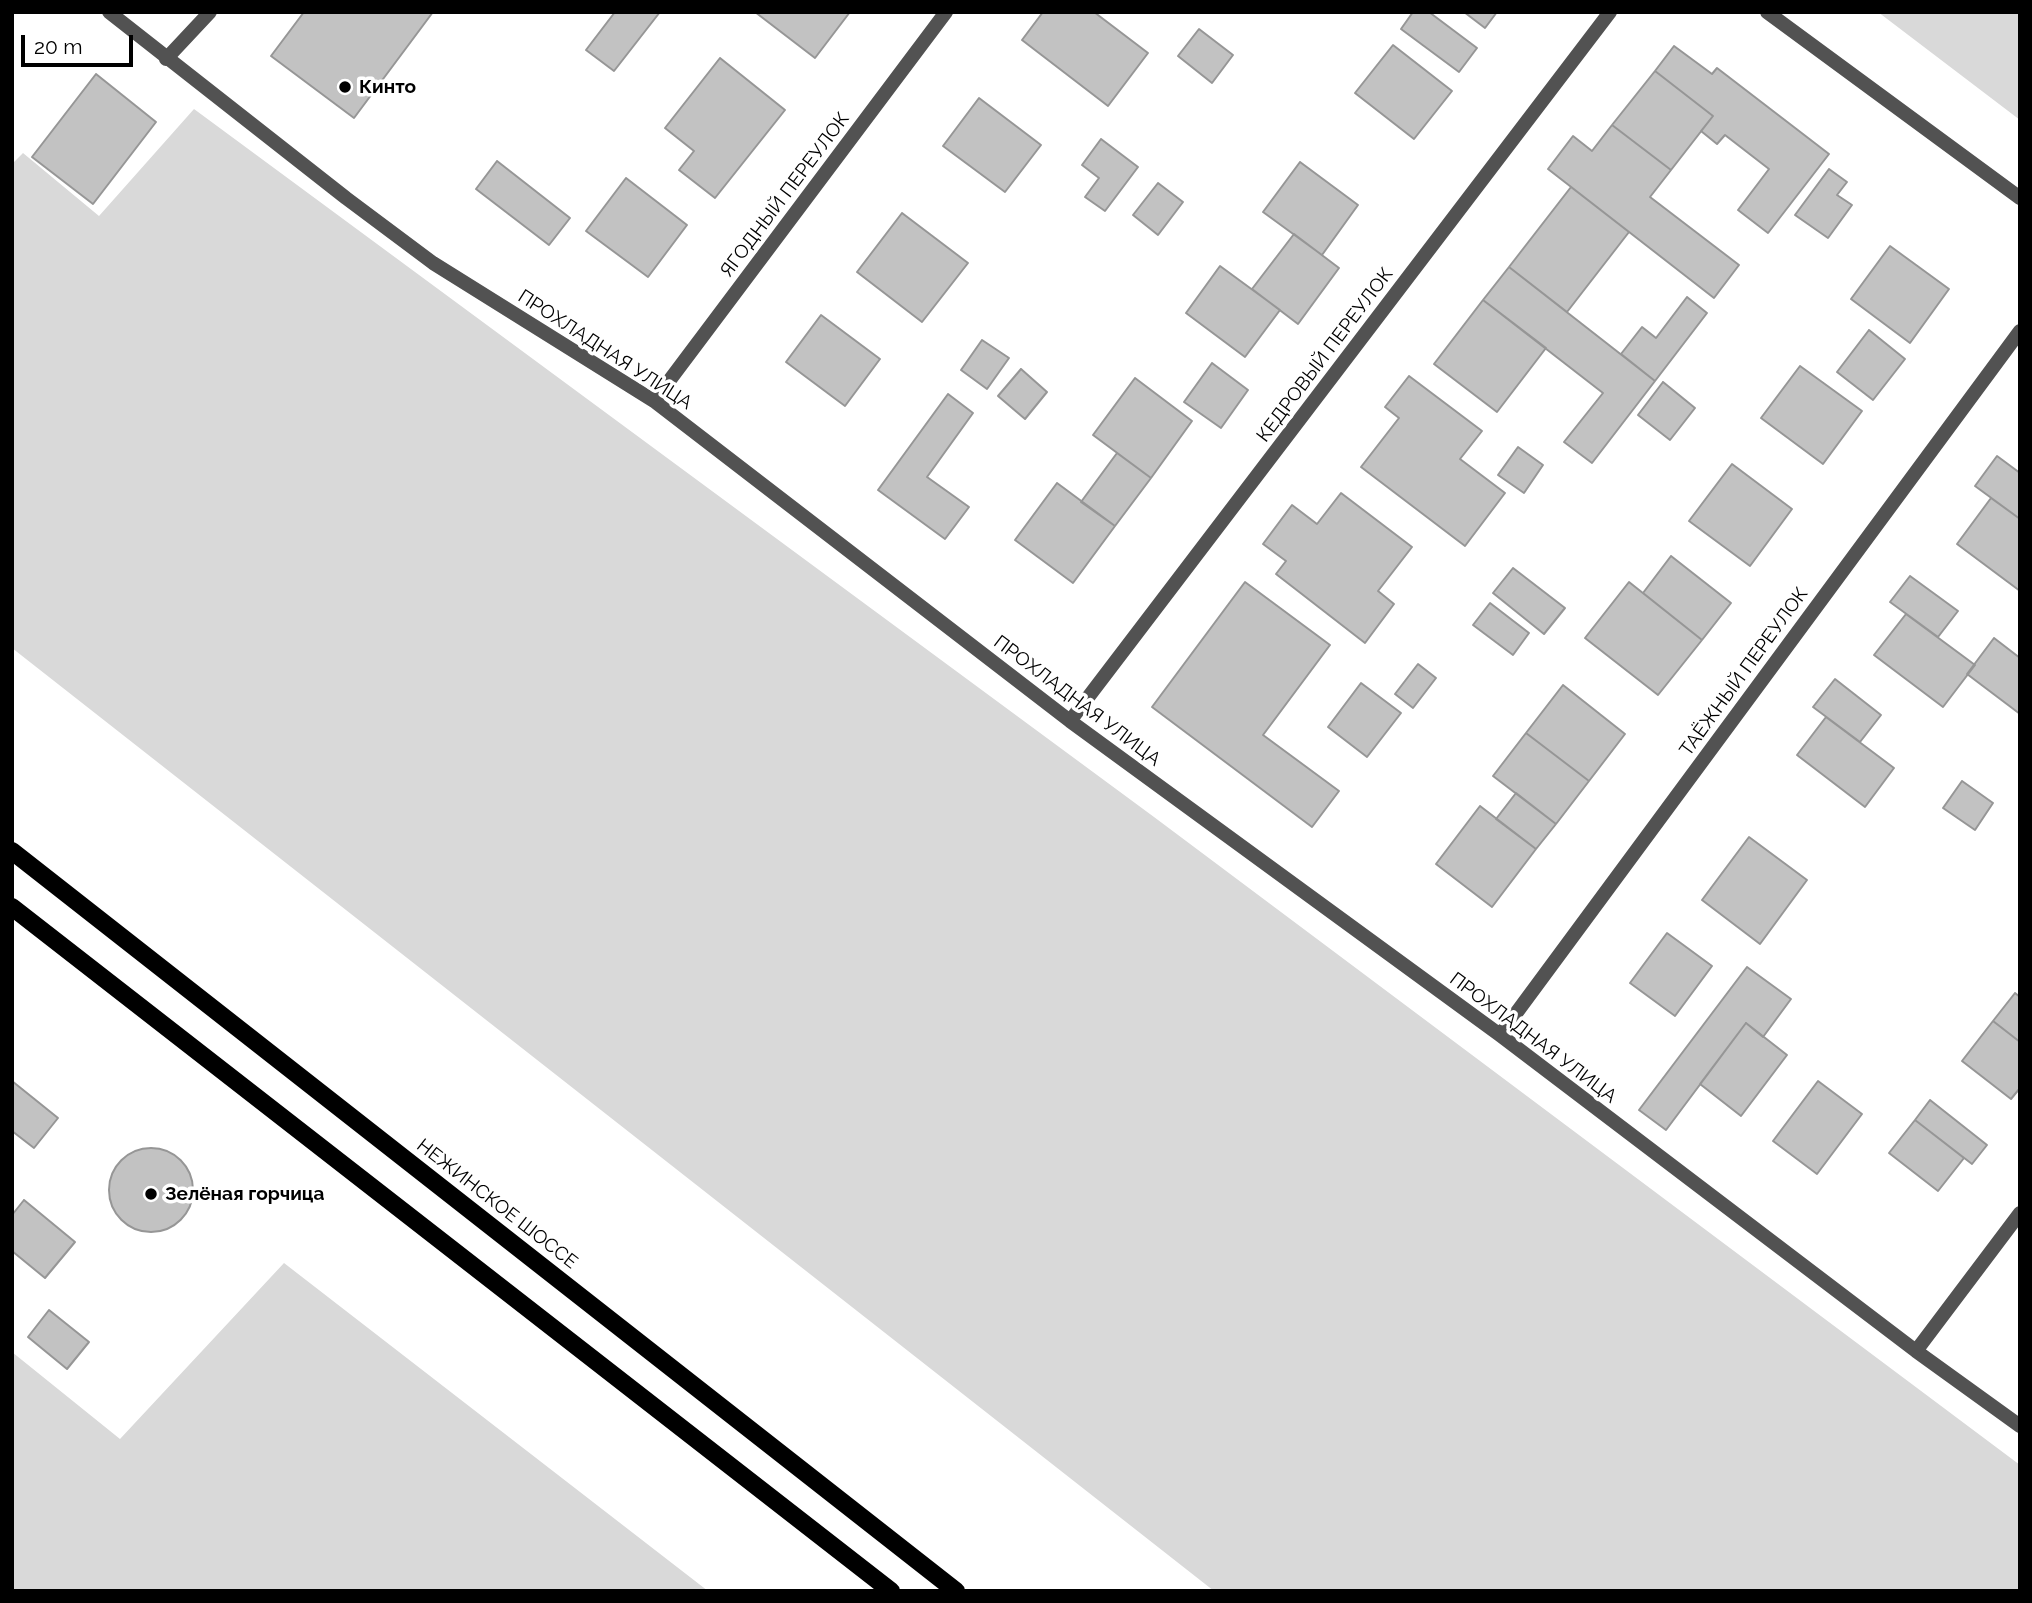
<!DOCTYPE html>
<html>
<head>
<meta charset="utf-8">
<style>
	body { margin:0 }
	#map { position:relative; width:2032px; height:1603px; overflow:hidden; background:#fff; font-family:Raleway,sans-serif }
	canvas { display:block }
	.frame { position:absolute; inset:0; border:14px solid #000; pointer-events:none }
	.scale { position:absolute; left:21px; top:35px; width:112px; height:32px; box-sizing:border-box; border:4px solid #000; border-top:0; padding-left:9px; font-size:21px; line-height:24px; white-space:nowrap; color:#000; -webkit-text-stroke:5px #fff; paint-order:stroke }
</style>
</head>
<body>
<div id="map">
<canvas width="2032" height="1603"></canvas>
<div class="frame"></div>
<div class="scale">20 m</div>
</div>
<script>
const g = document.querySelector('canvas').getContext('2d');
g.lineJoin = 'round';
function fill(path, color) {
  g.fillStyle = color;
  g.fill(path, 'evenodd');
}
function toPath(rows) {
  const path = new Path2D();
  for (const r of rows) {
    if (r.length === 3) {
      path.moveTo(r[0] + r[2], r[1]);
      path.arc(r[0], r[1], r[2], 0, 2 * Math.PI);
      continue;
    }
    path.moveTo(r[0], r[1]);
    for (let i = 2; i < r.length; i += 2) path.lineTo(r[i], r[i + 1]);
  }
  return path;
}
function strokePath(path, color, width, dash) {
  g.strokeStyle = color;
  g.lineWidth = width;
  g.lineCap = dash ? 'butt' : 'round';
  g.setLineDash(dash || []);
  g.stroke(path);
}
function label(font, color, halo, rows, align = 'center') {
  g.font = font + ' Raleway,sans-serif';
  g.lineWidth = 7;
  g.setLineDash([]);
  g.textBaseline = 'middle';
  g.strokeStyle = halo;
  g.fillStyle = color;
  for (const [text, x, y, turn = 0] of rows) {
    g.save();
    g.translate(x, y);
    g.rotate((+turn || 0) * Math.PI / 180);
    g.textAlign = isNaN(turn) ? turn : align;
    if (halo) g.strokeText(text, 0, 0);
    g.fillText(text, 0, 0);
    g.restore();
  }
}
const green = toPath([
	[1878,12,2020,12,2020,120],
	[194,109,1154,817,2020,1465,2020,1591,1214,1591,12,648,12,164,23,153,99,216],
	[284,1263,708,1591,12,1591,12,1352,120,1439]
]);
const building = toPath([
	[304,12,433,12,354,118,271,56,304,12],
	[615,12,660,12,614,71,586,50,615,12],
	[755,12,850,12,815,58,755,12],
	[1043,12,1094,12,1148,53,1108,106,1022,40,1043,12],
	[1413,12,1429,12,1477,48,1459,72,1401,29,1413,12],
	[1464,12,1497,12,1485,28,1464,12],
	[1199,29,1233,55,1212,83,1178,56,1199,29],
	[1393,45,1452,91,1414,139,1355,93,1393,45],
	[1674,46,1712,74,1717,68,1829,154,1768,233,1738,210,1769,169,1725,135,1717,144,1701,131,1713,116,1655,71,1674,46],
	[720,58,785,110,715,198,679,170,694,151,665,128,720,58],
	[1655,71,1713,116,1671,170,1612,125,1655,71],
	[96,74,156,122,93,204,32,157,96,74],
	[979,98,1041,145,1005,192,943,146,979,98],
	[1612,125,1671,170,1650,197,1739,265,1714,298,1548,169,1573,136,1592,151,1612,125],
	[1101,139,1138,167,1105,211,1085,197,1099,178,1082,165,1101,139],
	[497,161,570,218,549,245,476,189,497,161],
	[1300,162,1358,205,1322,255,1263,212,1300,162],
	[1829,169,1847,182,1837,195,1852,205,1828,238,1795,215,1829,169],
	[626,178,687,225,648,277,586,231,626,178],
	[1158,183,1183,202,1158,235,1133,215,1158,183],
	[1571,187,1629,232,1567,312,1509,267,1571,187],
	[902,213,968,263,922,322,857,272,902,213],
	[1294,234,1339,268,1298,324,1252,289,1294,234],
	[1890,246,1949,289,1910,343,1851,299,1890,246],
	[1220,266,1280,310,1245,357,1186,313,1220,266],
	[1509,267,1655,381,1592,463,1564,442,1603,393,1483,300,1509,267],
	[1687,297,1707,313,1655,381,1621,354,1642,327,1656,338,1687,297],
	[1483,300,1546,348,1497,412,1434,364,1483,300],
	[821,315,880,359,845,406,786,362,821,315],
	[1869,330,1905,359,1873,400,1837,372,1869,330],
	[982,340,1009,358,987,389,961,370,982,340],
	[1212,363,1248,390,1221,428,1184,402,1212,363],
	[1800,366,1862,411,1823,464,1761,418,1800,366],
	[1021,369,1047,392,1025,419,998,396,1021,369],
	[1409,376,1482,431,1460,459,1505,493,1465,546,1361,467,1399,418,1385,407,1409,376],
	[1135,378,1192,421,1151,478,1093,435,1135,378],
	[1663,382,1695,408,1670,440,1638,415,1663,382],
	[948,394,973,413,927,477,969,507,945,539,878,490,948,394],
	[1518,447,1543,465,1524,493,1498,475,1518,447],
	[1117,453,1151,478,1115,526,1081,502,1117,453],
	[1997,456,2020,473,2020,519,1975,486,1997,456],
	[1732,464,1792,509,1750,566,1689,521,1732,464],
	[1057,483,1115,526,1073,583,1015,540,1057,483],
	[1341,493,1412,547,1378,591,1394,604,1365,643,1276,574,1286,561,1263,544,1292,505,1317,524,1341,493],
	[1991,498,2020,519,2020,591,1957,544,1991,498],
	[1671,556,1731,603,1702,640,1643,593,1671,556],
	[1513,568,1565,608,1544,634,1493,593,1513,568],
	[1910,576,1958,611,1938,637,1890,602,1910,576],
	[1245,582,1330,645,1263,735,1339,791,1312,827,1152,707,1245,582],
	[1629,582,1702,640,1658,695,1585,638,1629,582],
	[1490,603,1529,633,1513,655,1473,625,1490,603],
	[1906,614,1975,665,1943,707,1874,655,1906,614],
	[1994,638,2020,658,2020,714,1967,674,1994,638],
	[1418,664,1436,678,1413,708,1395,694,1418,664],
	[1835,679,1881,715,1860,742,1813,707,1835,679],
	[1361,683,1401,713,1367,757,1328,727,1361,683],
	[1563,685,1625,734,1589,781,1526,733,1563,685],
	[1826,717,1894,768,1865,807,1797,755,1826,717],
	[1526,733,1589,781,1556,824,1493,776,1526,733],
	[1962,781,1993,803,1975,830,1943,808,1962,781],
	[1516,793,1556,824,1536,849,1496,819,1516,793],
	[1480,806,1536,849,1492,907,1436,864,1480,806],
	[1749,837,1807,880,1760,944,1702,900,1749,837],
	[1667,933,1712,966,1675,1016,1630,983,1667,933],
	[1747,967,1791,999,1763,1037,1746,1023,1666,1130,1639,1110,1747,967],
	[2015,993,2020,997,2020,1042,1993,1021,2015,993],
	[1993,1021,2020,1042,2020,1088,2011,1099,1962,1061,1993,1021],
	[1746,1023,1787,1055,1741,1116,1700,1084,1746,1023],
	[12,1081,58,1118,34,1148,12,1131,12,1081],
	[1818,1081,1862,1114,1817,1174,1773,1141,1818,1081],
	[1930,1100,1987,1145,1972,1164,1915,1120,1930,1100],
	[1915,1120,1964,1158,1938,1191,1889,1153,1915,1120],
	[151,1190,42],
	[24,1200,75,1242,45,1278,12,1251,12,1215,24,1200],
	[49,1310,89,1342,67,1369,28,1337,49,1310]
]);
const service = toPath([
	[166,59,210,12]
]);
const minor = toPath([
	[109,12,346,198,433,263,654,401,1070,721,1500,1035,1916,1351,2020,1426],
	[1767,12,2020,198],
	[654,401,946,12],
	[1070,721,1610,12],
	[1500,1035,2020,331],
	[1916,1351,2020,1213]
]);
const primary = toPath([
	[12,851,956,1591],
	[12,907,891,1591]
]);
const markers = [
	[345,87,7,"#000"],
	[151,1194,7,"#000"]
];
const poiNames = [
	["Кинто",359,87],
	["Зелёная горчица",165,1194]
];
const streetNames = [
	["ЯГОДНЫЙ ПЕРЕУЛОК",785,195,-53],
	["ПРОХЛАДНАЯ УЛИЦА",605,350,33],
	["КЕДРОВЫЙ ПЕРЕУЛОК",1325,355,-53],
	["ТАЁЖНЫЙ ПЕРЕУЛОК",1744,672,-54],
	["ПРОХЛАДНАЯ УЛИЦА",1077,701,37],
	["ПРОХЛАДНАЯ УЛИЦА",1533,1038,37],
	["НЕЖИНСКОЕ ШОССЕ",497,1204,38]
];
fill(green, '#d9d9d9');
fill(building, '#c2c2c2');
strokePath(building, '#969696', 2);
strokePath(service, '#525252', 14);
strokePath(minor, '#525252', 14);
strokePath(primary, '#000', 18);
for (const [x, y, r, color] of markers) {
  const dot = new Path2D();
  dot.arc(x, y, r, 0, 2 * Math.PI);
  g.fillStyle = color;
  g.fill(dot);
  strokePath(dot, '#fff', 2.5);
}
label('bold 19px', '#000', '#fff', poiNames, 'left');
label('19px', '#000', '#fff', streetNames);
</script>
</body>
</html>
